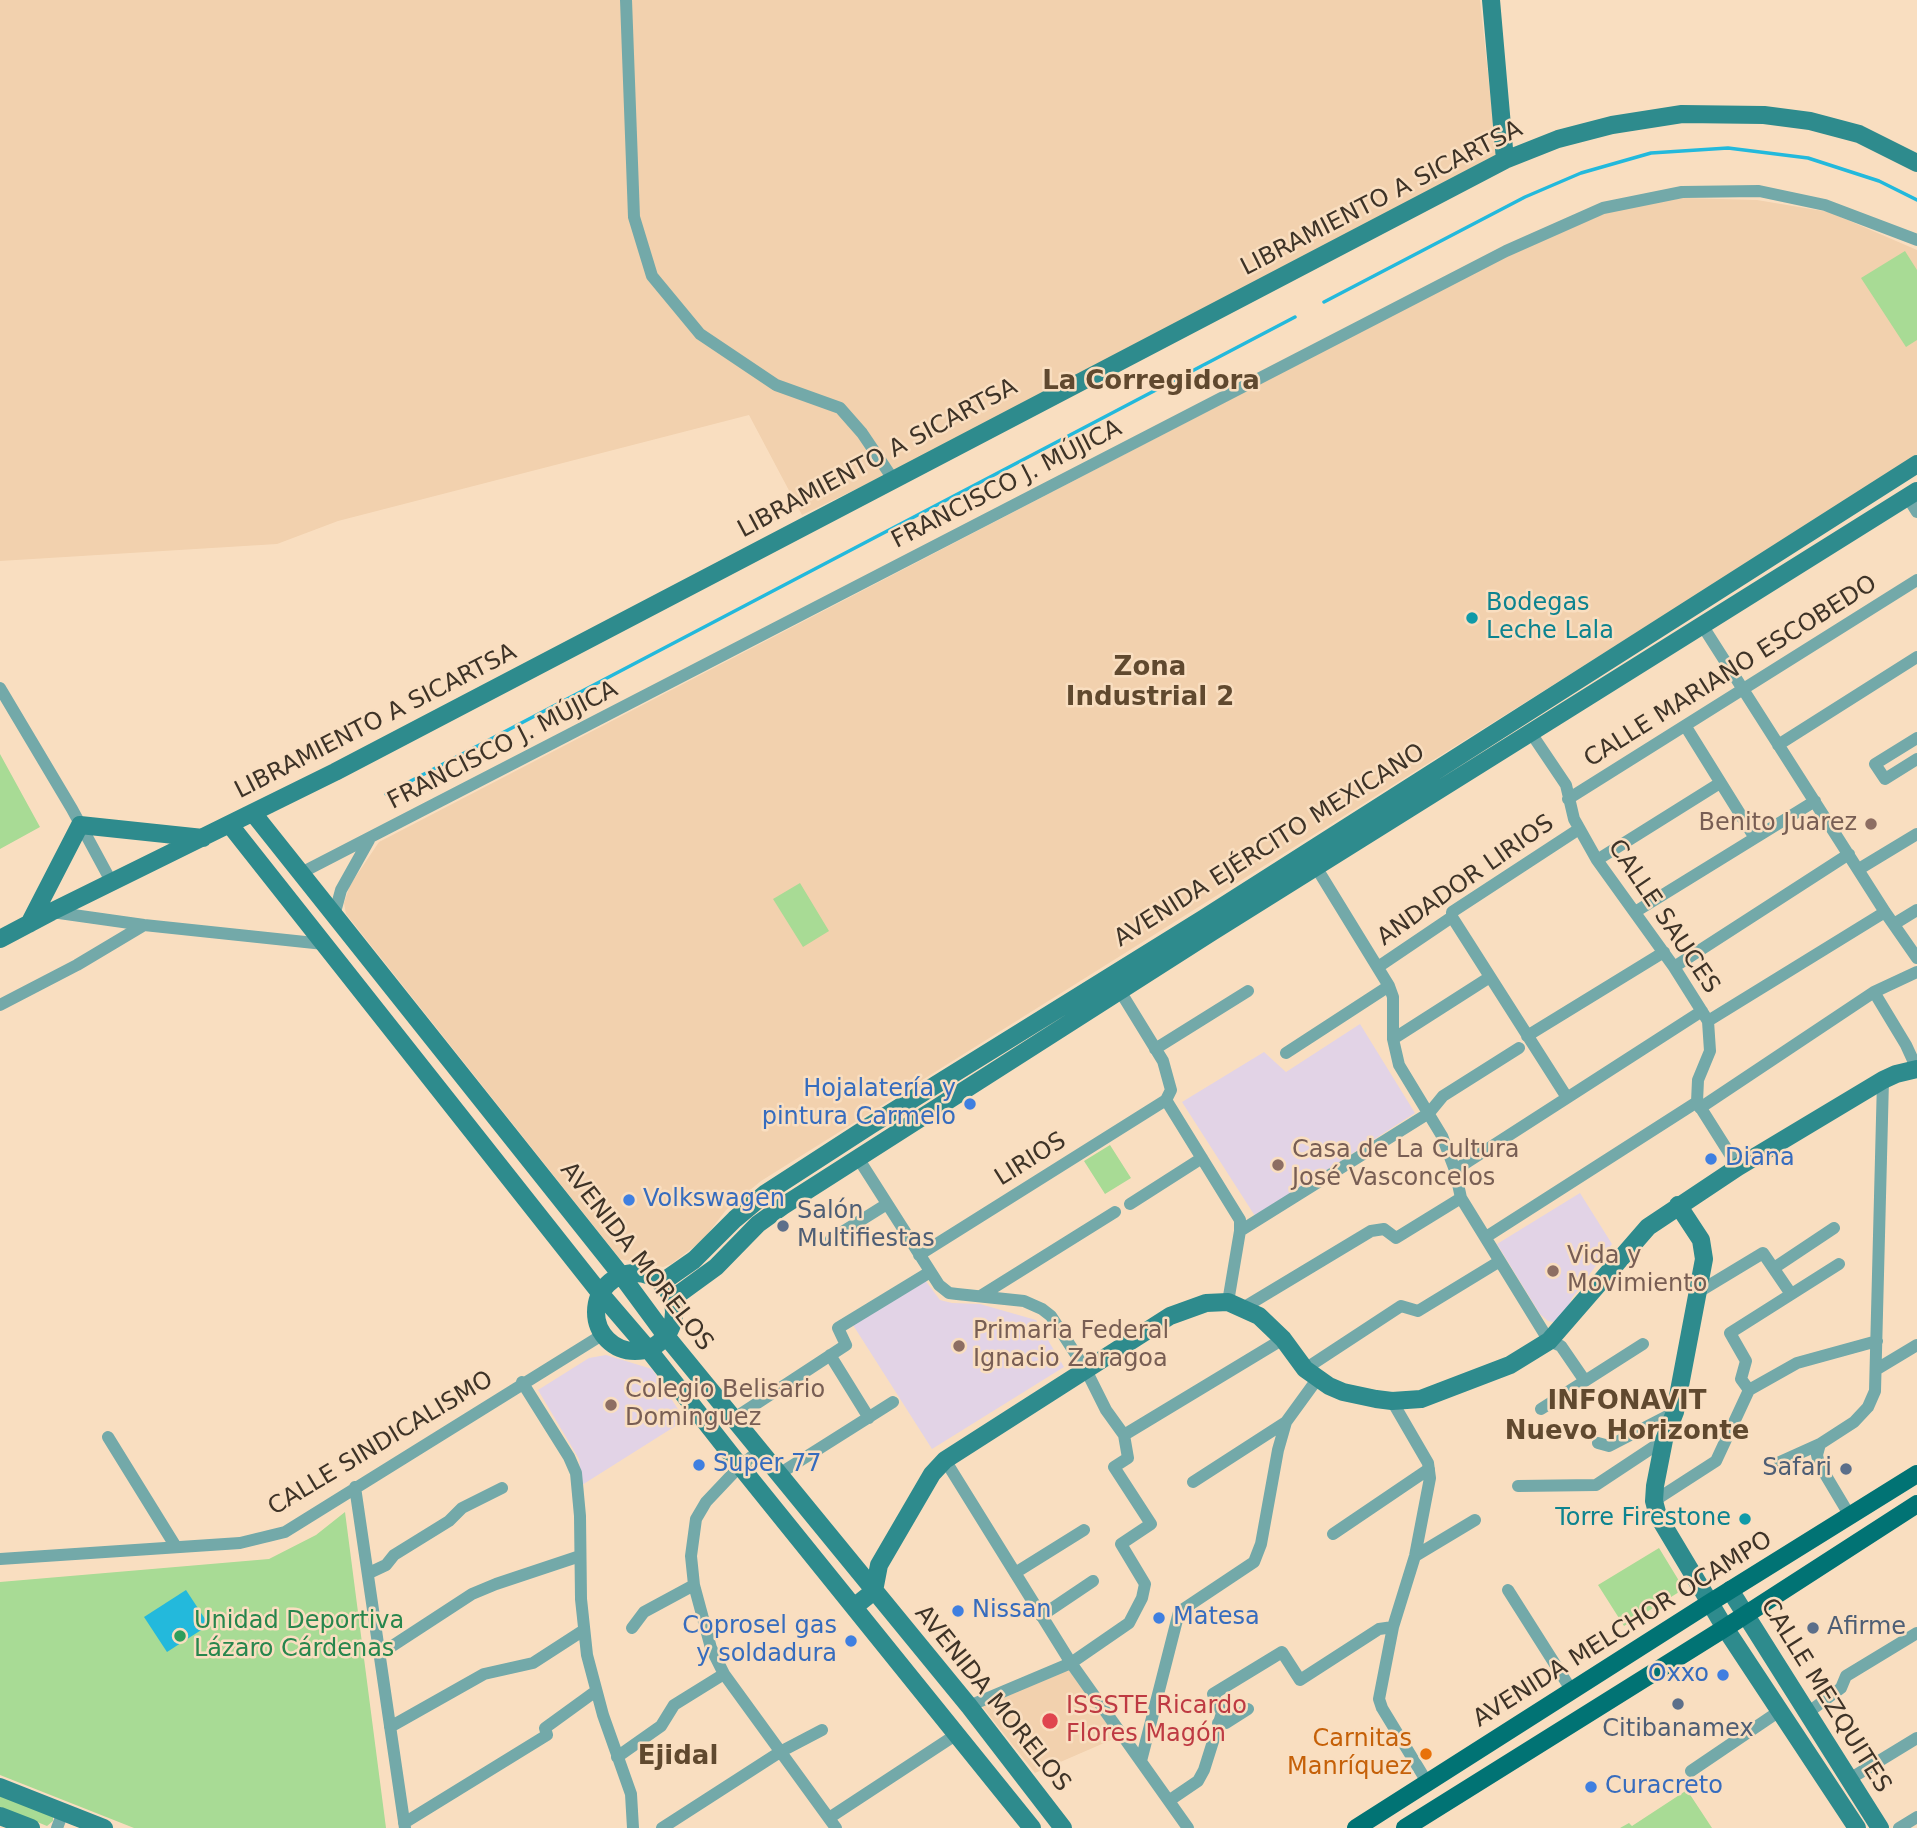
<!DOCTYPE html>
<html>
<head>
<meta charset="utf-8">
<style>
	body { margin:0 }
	canvas { display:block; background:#f9dec0 }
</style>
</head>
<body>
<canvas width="1917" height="1828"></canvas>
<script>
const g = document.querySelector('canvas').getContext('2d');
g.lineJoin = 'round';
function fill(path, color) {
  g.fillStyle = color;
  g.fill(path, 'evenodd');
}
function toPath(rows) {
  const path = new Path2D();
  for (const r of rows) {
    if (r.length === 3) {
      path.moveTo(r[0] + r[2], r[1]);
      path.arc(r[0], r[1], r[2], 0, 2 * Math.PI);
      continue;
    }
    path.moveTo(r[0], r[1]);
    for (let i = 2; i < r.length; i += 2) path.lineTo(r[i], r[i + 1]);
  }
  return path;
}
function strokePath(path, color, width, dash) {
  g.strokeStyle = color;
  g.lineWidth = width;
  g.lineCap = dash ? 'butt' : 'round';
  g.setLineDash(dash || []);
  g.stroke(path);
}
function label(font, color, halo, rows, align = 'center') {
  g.font = font + ' "DejaVu Sans",sans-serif';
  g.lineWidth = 5;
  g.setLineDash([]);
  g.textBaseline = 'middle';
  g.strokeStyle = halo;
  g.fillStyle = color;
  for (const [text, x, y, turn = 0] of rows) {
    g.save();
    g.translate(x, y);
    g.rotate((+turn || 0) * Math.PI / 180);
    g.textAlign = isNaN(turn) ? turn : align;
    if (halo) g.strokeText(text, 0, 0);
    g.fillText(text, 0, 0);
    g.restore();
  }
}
const built = toPath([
	[0,0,1480,0,1497,157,915,461,802,515,749,415,338,521,277,544,0,561],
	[1682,198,1757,200,1829,212,1917,250,1917,457,761,1181,726,1210,703,1240,671,1264,663,1267,620,1259,346,914,344,903,350,885,379,842,1508,255,1605,211],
	[1068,1669,1118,1737,1035,1773,981,1705]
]);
const education = toPath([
	[1360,1024,1415,1113,1255,1216,1182,1102,1264,1052,1286,1072],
	[1580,1193,1612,1244,1572,1298,1565,1315,1553,1322,1548,1321,1540,1314,1497,1244],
	[925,1280,940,1300,952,1303,980,1304,1036,1320,1064,1367,932,1449,853,1325],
	[606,1355,652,1369,685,1420,582,1485,579,1459,538,1390,589,1358]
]);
const green = toPath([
	[1905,251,1917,270,1917,340,1906,347,1861,278],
	[0,754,40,827,0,849],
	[800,883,829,931,803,947,773,899],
	[1110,1145,1131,1178,1105,1194,1084,1161],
	[345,1512,386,1828,134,1828,0,1775,0,1582,269,1559,316,1535],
	[1659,1548,1684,1589,1624,1626,1598,1585],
	[1687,1790,1712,1828,1620,1828,1629,1823,1632,1826],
	[0,1794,53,1817,53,1821,47,1826,0,1807]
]);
const water = toPath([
	[186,1590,209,1625,167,1652,144,1617]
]);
const stream = toPath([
	[1324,302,1525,197,1581,173,1651,153,1728,148,1808,158,1879,181,1917,200],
	[386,794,1295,317]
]);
const street = toPath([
	[626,0,634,217,652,276,700,334,776,385,840,408,862,433,893,479],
	[1907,496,1917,512],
	[1702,625,1885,912,1917,958],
	[0,688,72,809,112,883],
	[1686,727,1755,838],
	[1531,733,1566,785,1574,819,1597,860,1674,967,1708,1021,1710,1051,1698,1080,1697,1102,1738,1167],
	[1917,738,1875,764,1885,779,1917,759],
	[1778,745,1917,657],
	[1568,799,1917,580],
	[1597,860,1720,783],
	[1316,867,1389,986,1393,997,1393,1039,1399,1065,1442,1136,1455,1170,1461,1198,1549,1341,1561,1346,1585,1381],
	[1859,869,1917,834],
	[299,874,1506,251,1603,208,1682,192,1759,191,1825,205,1917,240],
	[52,912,144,925,324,944],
	[1635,912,1815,801],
	[334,916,341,890,369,840],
	[1452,917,1566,1096],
	[1894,924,1917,910],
	[1378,967,1452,917,1452,912,1579,829],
	[1674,967,1849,854],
	[1120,991,1163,1061,1171,1090,1166,1100,1240,1220,1240,1231,1228,1302],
	[1874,992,1906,1045,1917,1069],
	[0,1005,77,965,144,925],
	[1708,1021,1885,912],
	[1527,1036,1664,952],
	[1393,1039,1490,977],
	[1155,1049,1248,991],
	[1286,1053,1389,986],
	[1700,1108,1874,992,1917,972],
	[858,1158,939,1285,949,1293,957,1294,1024,1301,1042,1309,1051,1316,1086,1370,1106,1410,1124,1435,1128,1458,1114,1467,1151,1524,1121,1544,1145,1584,1142,1598,1129,1623,1071,1663,969,1706],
	[1455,1170,1702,1011],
	[1130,1204,1202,1158],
	[1240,1231,1429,1113,1443,1096,1519,1048],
	[1486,1237,1697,1102],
	[831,1239,887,1204],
	[919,1255,1166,1100],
	[1774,1268,1834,1228],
	[1700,1291,1763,1253,1791,1294],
	[982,1295,1115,1212],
	[1243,1308,1371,1231,1384,1229,1396,1238,1461,1198],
	[830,1355,869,1418],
	[1305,1369,1401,1306,1418,1311,1500,1261],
	[1877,1369,1917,1345],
	[522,1382,569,1457,576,1473,580,1516,581,1599,587,1655,603,1715,631,1794,633,1828],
	[1749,1390,1741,1379,1746,1361,1730,1333,1839,1264],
	[1392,1401,1428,1463,1430,1478,1415,1556,1393,1627,1379,1699,1382,1708,1427,1782],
	[1541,1409,1643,1344],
	[733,1419,846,1345,838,1328,930,1272],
	[1124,1435,1283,1339],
	[108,1437,176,1547],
	[1598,1443,1609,1446,1675,1412],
	[759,1451,740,1466,706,1502,696,1519,691,1556,694,1585,711,1648,724,1674,836,1828],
	[945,1460,1071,1663,1188,1828],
	[1780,1462,1820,1444],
	[779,1474,893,1402],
	[1193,1482,1286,1422],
	[1518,1486,1596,1485,1664,1440],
	[355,1487,405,1828],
	[1654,1501,1716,1461,1749,1390,1797,1363,1877,1341],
	[1850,1516,1819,1464,1817,1455,1820,1444,1854,1422,1868,1407,1875,1391,1883,1080],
	[1333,1534,1429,1469],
	[1415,1556,1475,1520],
	[0,1559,240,1543,285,1532,602,1335],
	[369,1573,386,1565,394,1555,449,1521,462,1508,502,1488],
	[1015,1573,1084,1530],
	[1508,1590,1572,1691],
	[1041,1616,1093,1581],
	[632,1628,644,1612,694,1585],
	[380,1654,472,1594,496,1584,580,1556],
	[1806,1714,1841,1688,1846,1676,1917,1633],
	[1218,1723,1226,1723,1248,1709],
	[390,1727,484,1674,533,1663,584,1630],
	[617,1757,661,1726,674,1705,724,1674],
	[1141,1761,1179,1612,1254,1562,1261,1544,1278,1450,1286,1422,1318,1378],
	[1691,1771,1781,1710],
	[1848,1780,1917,1738],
	[1170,1800,1198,1781,1204,1770,1222,1713,1213,1694,1282,1652,1300,1680,1379,1629,1393,1627],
	[829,1818,957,1734],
	[404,1823,547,1735,545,1728,596,1691],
	[57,1828,63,1812],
	[662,1828,780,1752,822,1730],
	[1899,1828,1917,1817]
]);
const secondary = toPath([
	[1491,0,1505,160],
	[253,813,621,1275,666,1336,969,1706,1063,1828],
	[230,825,600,1293,648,1349,740,1466,1032,1828],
	[29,924,80,825,203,838],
	[0,939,51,912,335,772,1505,160,1558,139,1612,125,1682,114,1764,115,1810,121,1859,134,1917,163],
	[1678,1205,1701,1240,1704,1259,1675,1412,1664,1440,1655,1486,1654,1501,1658,1516,1725,1628,1857,1828],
	[635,1312,39],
	[661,1283,694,1260,735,1219,766,1193,871,1125,1203,919,1917,464],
	[672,1299,716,1267,758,1224,783,1206,1212,932,1917,491],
	[1730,1590,1880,1828],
	[854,1607,874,1591,879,1565,932,1474,945,1460,1170,1316,1206,1303,1228,1302,1259,1316,1283,1339,1305,1369,1329,1386,1343,1392,1376,1399,1392,1401,1421,1399,1510,1365,1549,1341,1648,1227,1738,1167,1883,1080,1896,1074,1917,1069],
	[0,1787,104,1828],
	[0,1816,31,1828]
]);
const primary = toPath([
	[1356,1828,1711,1602,1917,1474],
	[1405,1828,1725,1628,1917,1504]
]);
const markers = [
	[1472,618,7,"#0f9aa8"],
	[1871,824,7,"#8d6e63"],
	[970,1104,7,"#3f7fe0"],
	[1711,1159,7,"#3f7fe0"],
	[1278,1165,7,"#8d6e63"],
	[629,1200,7,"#3f7fe0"],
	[783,1226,7,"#5c6f8a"],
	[1553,1271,7,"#8d6e63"],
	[959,1346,7,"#8d6e63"],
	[611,1405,7,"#8d6e63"],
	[699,1465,7,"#3f7fe0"],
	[1846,1469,7,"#5c6f8a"],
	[1745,1519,7,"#0f9aa8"],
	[958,1611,7,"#3f7fe0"],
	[1159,1618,7,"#3f7fe0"],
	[1813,1628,7,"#5c6f8a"],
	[180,1636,7,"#2e9e5b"],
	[851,1641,7,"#3f7fe0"],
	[1723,1675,7,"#3f7fe0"],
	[1678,1704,7,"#5c6f8a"],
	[1050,1721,9,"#e0444e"],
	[1426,1754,7,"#e8710a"],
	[1591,1787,7,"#3f7fe0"]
];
const streetNames = [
	["LIBRAMIENTO A SICARTSA",1382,199,-27],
	["LIBRAMIENTO A SICARTSA",878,459,-28],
	["FRANCISCO J. MÚJICA",1007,485,-27],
	["CALLE MARIANO ESCOBEDO",1731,672,-32],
	["LIBRAMIENTO A SICARTSA",376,722,-27],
	["FRANCISCO J. MÚJICA",503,746,-27],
	["AVENIDA EJÉRCITO MEXICANO",1270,846,-32],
	["ANDADOR LIRIOS",1466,881,-35],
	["CALLE SAUCES",1663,917,56],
	["LIRIOS",1031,1160,-32],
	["AVENIDA MORELOS",636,1257,52],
	["CALLE SINDICALISMO",381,1444,-31],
	["AVENIDA MELCHOR OCAMPO",1623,1630,-32],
	["CALLE MEZQUITES",1825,1696,58],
	["AVENIDA MORELOS",992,1699,51]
];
const cultureNames = [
	["Bodegas",1486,604],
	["Leche Lala",1486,632],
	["Torre Firestone",1731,1519,"right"]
];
const educationNames = [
	["Benito Juarez",1857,824,"right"],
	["Casa de La Cultura",1292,1151],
	["José Vasconcelos",1292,1179],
	["Vida y",1567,1257],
	["Movimiento",1567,1285],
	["Primaria Federal",973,1332],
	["Ignacio Zaragoa",973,1360],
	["Colegio Belisario",625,1391],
	["Dominguez",625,1419]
];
const shopNames = [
	["Hojalatería y",956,1090,"right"],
	["pintura Carmelo",956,1118,"right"],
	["Diana",1725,1159],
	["Volkswagen",643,1200],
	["Super 77",713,1465],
	["Nissan",972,1611],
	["Matesa",1173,1618],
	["Coprosel gas",837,1627,"right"],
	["y soldadura",837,1655,"right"],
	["Oxxo",1709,1675,"right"],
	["Curacreto",1605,1787]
];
const serviceNames = [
	["Salón",797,1212],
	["Multifiestas",797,1240],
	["Safari",1832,1469,"right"],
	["Afirme",1827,1628],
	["Citibanamex",1678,1730,"center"]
];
const leisureNames = [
	["Unidad Deportiva",194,1622],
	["Lázaro Cárdenas",194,1650]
];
const healthNames = [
	["ISSSTE Ricardo",1066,1707],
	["Flores Magón",1066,1735]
];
const foodNames = [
	["Carnitas",1412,1740],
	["Manríquez",1412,1768]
];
const neighbourhoodNames = [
	["La Corregidora",1151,382],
	["Zona",1150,668],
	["Industrial 2",1150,698],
	["INFONAVIT",1627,1402],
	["Nuevo Horizonte",1627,1432],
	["Ejidal",678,1757]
];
fill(built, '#f2d1ae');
fill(education, '#e2d3e6');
fill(green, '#a8db95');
fill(water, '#23b9dc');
strokePath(stream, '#23b9dc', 3.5);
strokePath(street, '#73a9a9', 12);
strokePath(secondary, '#2e8b8d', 18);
strokePath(primary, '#017374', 18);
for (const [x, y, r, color] of markers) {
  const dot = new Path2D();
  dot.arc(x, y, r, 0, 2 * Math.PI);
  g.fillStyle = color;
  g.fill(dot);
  strokePath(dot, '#f9dec0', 2.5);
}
label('24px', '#3e3327', '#f9dec0', streetNames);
label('24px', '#0d838f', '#f9dec0', cultureNames, 'left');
label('24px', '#785e54', '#f9dec0', educationNames, 'left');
label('24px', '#366cbe', '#f9dec0', shopNames, 'left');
label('24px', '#4e5e75', '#f9dec0', serviceNames, 'left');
label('24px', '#27864d', '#f9dec0', leisureNames, 'left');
label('24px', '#be3a42', '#f9dec0', healthNames, 'left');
label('24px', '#c56008', '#f9dec0', foodNames, 'right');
label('bold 26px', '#60492f', '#f9dec0', neighbourhoodNames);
</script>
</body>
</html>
